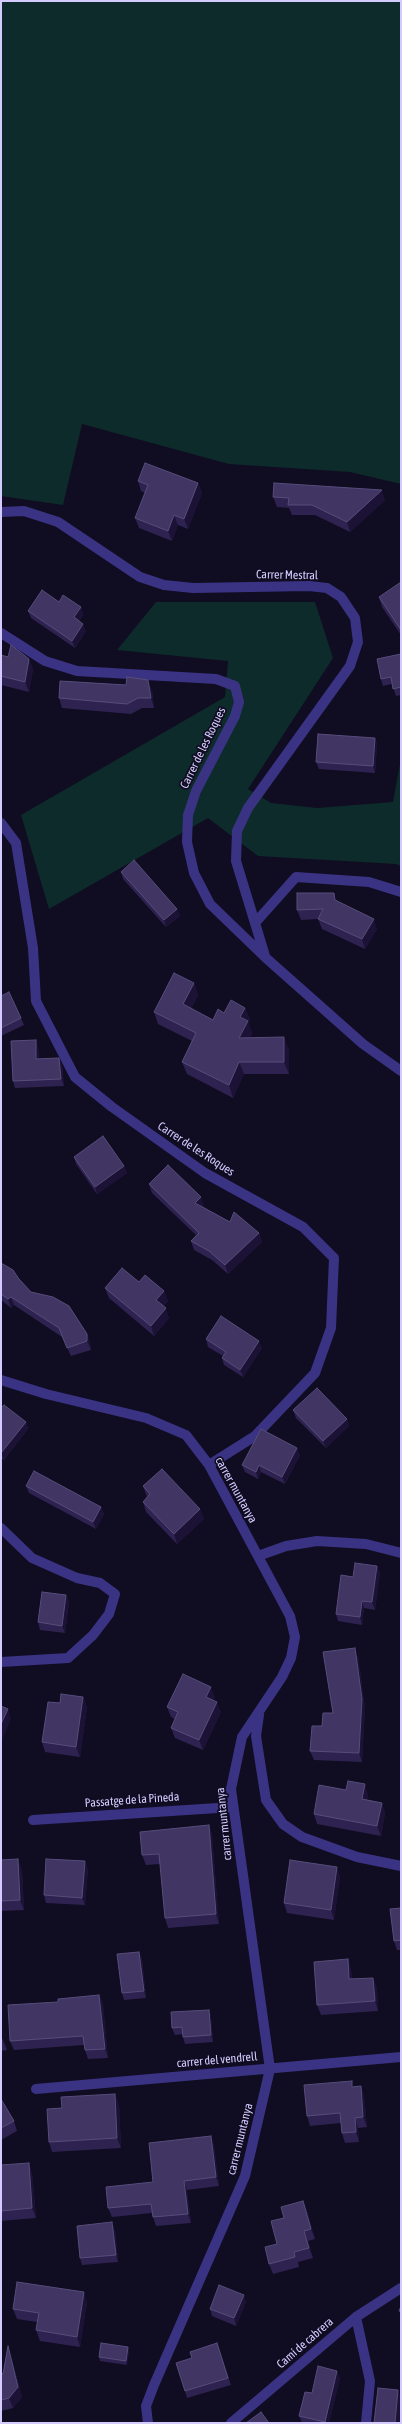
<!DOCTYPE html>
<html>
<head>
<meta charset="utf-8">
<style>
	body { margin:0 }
	#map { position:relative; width:402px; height:2424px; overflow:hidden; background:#100c21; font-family:"Asap Condensed",sans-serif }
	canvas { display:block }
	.frame { position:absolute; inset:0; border:2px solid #d4ccff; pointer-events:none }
</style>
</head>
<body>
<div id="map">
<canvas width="402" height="2424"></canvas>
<div class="frame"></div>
</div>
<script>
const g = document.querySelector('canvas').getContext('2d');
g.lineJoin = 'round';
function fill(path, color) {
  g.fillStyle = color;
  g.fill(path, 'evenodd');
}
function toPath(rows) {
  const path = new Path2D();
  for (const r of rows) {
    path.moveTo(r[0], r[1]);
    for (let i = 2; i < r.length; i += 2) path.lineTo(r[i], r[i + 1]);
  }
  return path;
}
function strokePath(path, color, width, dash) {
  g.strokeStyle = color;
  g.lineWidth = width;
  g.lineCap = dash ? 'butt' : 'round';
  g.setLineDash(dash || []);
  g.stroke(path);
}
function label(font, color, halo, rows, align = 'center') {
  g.font = font + ' "Asap Condensed",sans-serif';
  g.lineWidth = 3.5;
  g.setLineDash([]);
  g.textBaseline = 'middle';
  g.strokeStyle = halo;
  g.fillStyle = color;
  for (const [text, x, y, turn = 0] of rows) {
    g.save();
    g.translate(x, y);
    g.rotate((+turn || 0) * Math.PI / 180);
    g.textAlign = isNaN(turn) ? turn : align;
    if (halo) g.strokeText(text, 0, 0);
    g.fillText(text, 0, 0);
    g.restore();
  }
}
const green = toPath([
	[1,1,401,1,401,484,350,472,229,464,82,424,63,505,1,496],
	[156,602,315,602,333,658,248,789,271,803,317,808,393,802,401,758,401,866,396,864,258,856,208,818,49,909,21,815,225,697,228,661,117,650]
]);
const street = toPath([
	[1,512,24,511,58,522,140,577,164,585,193,588,309,586,327,588,341,597,355,618,358,642,350,666,248,808,237,831,236,861,255,923,296,877,369,882,401,892],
	[1,633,45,661,77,671,216,679,235,686,239,702,235,716,196,791,188,815,187,842,194,873,210,904,266,958,363,1044,401,1071],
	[1,823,16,843,33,948,36,1001,75,1077,112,1107,205,1173,303,1227,334,1258,331,1328,315,1373,255,1436,209,1465],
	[255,923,265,956],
	[1,1380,46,1394,146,1418,186,1435,209,1465,290,1616,295,1637,291,1658,282,1677,242,1737,231,1789,270,2069,245,2176,154,2385,146,2406,148,2423],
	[1,1528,32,1558,77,1578,100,1583,115,1594,109,1614,93,1635,68,1658,1,1662],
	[258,1556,286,1546,317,1541,366,1544,401,1553],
	[259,1715,256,1736,266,1800,283,1824,302,1837,357,1857,401,1866],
	[33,1820,233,1807],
	[36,2089,401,2057],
	[356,2317,370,2381,366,2423],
	[231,2423,356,2317,401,2288]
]);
const wall = toPath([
	[138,481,198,483,202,493,188,529,178,525,172,541,139,528,135,518,145,493,141,491],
	[273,497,385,500,350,532,315,515,292,515,289,508,277,507],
	[401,582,401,635,382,607,379,597],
	[59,602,81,607,83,615,79,621,86,631,75,648,31,618,28,611],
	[401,654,401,695,396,696,392,684,383,686,381,679],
	[1,655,8,657,29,659,33,669,29,692,1,685],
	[126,685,152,690,154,708,142,708,131,714,62,708,59,698],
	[375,738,377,745,375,773,319,769,316,762],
	[121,872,177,909,180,916,166,927,123,879],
	[337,901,377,929,365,949,322,929,318,919,301,920,297,910],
	[194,983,198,995,191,1009,213,1020,224,1013,245,1008,250,1020,248,1022,252,1033,250,1038,289,1049,289,1074,244,1074,233,1098,187,1074,182,1062,192,1041,158,1024,154,1012],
	[1,996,21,1018,24,1025,1,1036],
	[36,1040,38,1047,39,1059,59,1058,62,1066,64,1086,15,1088,13,1081],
	[74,1157,124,1166,127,1173,97,1194,76,1164],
	[149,1184,204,1206,203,1207,230,1222,259,1233,262,1242,228,1274,212,1260,194,1250,191,1241,196,1235,152,1193],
	[1,1263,31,1292,87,1334,90,1343,91,1350,71,1356,62,1337,14,1305,11,1308,1,1300],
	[139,1282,164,1291,168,1301,163,1306,169,1318,154,1336,109,1298,105,1288],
	[206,1339,262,1348,243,1377,224,1365,222,1358,223,1356,208,1347],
	[1,1408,26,1422,28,1429,4,1460,1,1458],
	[293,1410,347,1419,349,1426,326,1448,296,1418],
	[300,1455,285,1484,261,1472,258,1479,245,1472,242,1465],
	[26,1486,101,1507,104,1514,96,1529,29,1493],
	[143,1486,200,1509,204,1519,177,1544,146,1512,143,1502,147,1497],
	[377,1566,380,1573,375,1610,364,1608,362,1625,338,1621,336,1614,353,1577],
	[66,1595,69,1602,65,1633,40,1630,38,1622],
	[358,1656,365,1708,362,1762,314,1760,310,1751,322,1726,333,1713],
	[83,1697,87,1707,80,1757,45,1752,42,1742,60,1703],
	[215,1697,213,1701,221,1712,203,1750,175,1738,171,1728,175,1719,171,1717,167,1707],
	[368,1794,367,1800,382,1803,385,1813,381,1836,317,1824,314,1814],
	[209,1825,212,1835,219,1924,168,1928,165,1918,160,1864,146,1865,142,1855],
	[1,1860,22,1869,24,1910,1,1911],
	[337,1867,340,1877,334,1920,287,1913,284,1903],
	[88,1868,85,1905,46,1903,44,1895],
	[401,1908,401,1950,397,1950,394,1941],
	[139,1952,142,1959,146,1998,124,2000,122,1993],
	[348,1959,351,1970,352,1979,373,1978,377,1988,378,2011,321,2015,317,2005],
	[99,1995,103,2004,108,2058,88,2059,85,2050,84,2045,14,2050,10,2041,58,2002],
	[209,2010,211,2017,213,2042,185,2044,183,2037,183,2034,175,2035,172,2028],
	[1,2037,3,2040,7,2050,1,2051],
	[361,2086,364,2096,367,2127,358,2128,359,2142,345,2143,342,2133,341,2123,310,2126,307,2116,354,2087],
	[1,2099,14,2121,17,2131,1,2140],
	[119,2104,121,2148,52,2152,49,2142,62,2108],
	[214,2145,219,2186,187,2190,191,2223,156,2226,153,2217,152,2213,112,2217,108,2208,153,2182],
	[1,2165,32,2173,36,2218,1,2221],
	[303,2201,307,2211,315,2239,308,2241,313,2258,298,2262,299,2267,273,2274,269,2264,277,2244,284,2218],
	[115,2230,118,2262,82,2265,80,2258],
	[87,2302,80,2347,40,2341,36,2330,37,2322,17,2319,13,2309],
	[246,2302,236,2326,212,2316,210,2309],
	[217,2343,231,2385,187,2398,185,2391,192,2358],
	[8,2346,11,2356,22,2397,13,2408,1,2411,1,2373,3,2374],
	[128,2347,129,2351,127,2365,100,2361,99,2357],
	[340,2378,329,2423,302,2423,299,2416,312,2393]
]);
const shadedWall = toPath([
	[198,483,202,493,188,529,184,519],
	[382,490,385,500,350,532,347,522],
	[174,515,178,525,172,541,168,531],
	[81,607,83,615,76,625,74,617],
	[83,624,86,631,75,648,72,641],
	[29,659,33,669,29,692,25,682],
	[148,680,152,690,154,708,151,698],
	[375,738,377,745,375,773,373,766],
	[177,909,180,916,166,927,164,920],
	[374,919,377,929,365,949,362,939],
	[194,983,198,995,187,1017,183,1004],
	[245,1008,250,1020,248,1022,252,1033,244,1050,239,1038,240,1017],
	[284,1037,289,1049,289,1074,284,1062],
	[36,1040,38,1047,39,1066,36,1059],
	[59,1058,62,1066,64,1086,61,1079],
	[239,1062,244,1074,233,1098,229,1085],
	[124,1166,127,1173,97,1194,95,1187],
	[201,1197,204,1206,198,1212,195,1203],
	[259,1233,262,1242,228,1274,225,1265],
	[164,1291,168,1301,160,1310,156,1300],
	[11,1297,14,1305,11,1308,8,1299],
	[166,1308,169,1318,154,1336,151,1326],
	[87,1334,90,1343,91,1350,87,1341],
	[259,1341,262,1348,243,1377,240,1370],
	[347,1419,349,1426,326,1448,323,1441],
	[26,1422,28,1429,4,1460,1,1453],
	[297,1448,300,1455,285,1484,282,1477],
	[259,1465,261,1472,258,1479,256,1472],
	[101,1507,104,1514,96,1529,93,1522],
	[200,1509,204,1519,177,1544,174,1534],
	[377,1566,380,1573,375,1610,372,1602],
	[66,1595,69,1602,65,1633,62,1626],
	[362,1601,364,1608,362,1625,360,1617],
	[355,1648,358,1656,365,1708,362,1762,359,1753],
	[211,1687,215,1697,210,1708,206,1697],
	[83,1697,87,1707,80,1757,76,1747],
	[217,1702,221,1712,203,1750,199,1740],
	[8,1709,11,1719,1,1743,1,1724],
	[365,1784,368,1794,366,1809,362,1799],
	[382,1803,385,1813,381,1836,377,1826],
	[209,1825,212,1835,219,1924,216,1914],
	[18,1859,22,1869,24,1910,20,1900],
	[85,1861,88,1868,85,1905,82,1898],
	[337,1867,340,1877,334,1920,331,1910],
	[139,1952,142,1959,146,1998,144,1991],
	[348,1959,351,1970,353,1989,349,1979],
	[373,1978,377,1988,378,2011,375,2001],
	[99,1995,103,2004,108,2058,105,2049],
	[209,2010,211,2017,213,2042,211,2035],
	[361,2086,364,2096,367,2127,363,2117],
	[115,2094,119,2104,121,2148,117,2138],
	[355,2118,358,2128,359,2142,356,2132],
	[211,2136,214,2145,219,2186,216,2177],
	[29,2163,32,2173,36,2218,32,2208],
	[184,2181,187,2190,191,2223,188,2214],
	[303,2201,307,2211,315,2239,311,2229],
	[112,2222,115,2230,118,2262,116,2255],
	[304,2231,308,2241,313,2258,309,2248],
	[84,2292,87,2302,80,2347,77,2337],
	[244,2295,246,2302,236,2326,234,2318],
	[8,2346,11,2356,22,2397,13,2408,9,2398],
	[128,2347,129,2351,127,2365,126,2361],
	[337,2371,340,2378,329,2423,325,2423],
	[398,2390,401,2398,401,2411,400,2423,395,2423]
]);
const building = toPath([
	[145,463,198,483,184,519,174,515,168,531,135,518,148,485,138,481,145,463],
	[274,483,382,490,347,522,312,505,288,505,289,498,273,497,274,483],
	[401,582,401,630,379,597,401,582],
	[42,590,59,602,63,595,81,607,74,617,83,624,72,641,28,611,42,590],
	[11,645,29,659,25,682,1,676,1,655,8,657,11,645],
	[401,654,401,687,393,689,391,677,381,679,377,659,401,654],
	[127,677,148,680,151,698,138,698,127,704,59,698,60,681,126,685,127,677],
	[318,734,375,738,373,766,316,762,318,734],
	[134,860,177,909,164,920,121,872,134,860],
	[297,893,334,893,335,900,374,919,362,939,318,919,323,909,297,910,297,893],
	[174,973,194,983,183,1004,213,1020,218,1009,224,1013,231,1000,245,1008,240,1017,248,1021,239,1038,284,1037,284,1062,239,1062,229,1085,182,1062,196,1033,154,1012,174,973],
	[9,992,21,1018,1,1028,1,996,9,992],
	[36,1040,36,1059,59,1058,61,1079,13,1081,11,1041,36,1040],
	[103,1136,124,1166,95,1187,74,1157,103,1136],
	[168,1165,201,1197,195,1203,230,1222,234,1212,259,1233,225,1265,209,1251,191,1241,199,1233,149,1184,168,1165],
	[1,1263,13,1270,19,1279,31,1292,53,1297,69,1306,87,1334,87,1341,67,1348,59,1328,11,1297,8,1299,1,1294,1,1263],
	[122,1268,139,1282,145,1275,164,1291,156,1300,166,1308,151,1326,105,1288,122,1268],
	[221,1316,259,1341,240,1370,222,1358,226,1352,206,1339,221,1316],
	[317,1388,347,1419,323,1441,293,1410,317,1388],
	[4,1405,26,1422,1,1453,1,1408,4,1405],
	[261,1429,297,1448,282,1477,259,1465,256,1472,242,1465,261,1429],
	[162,1469,200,1509,174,1534,143,1502,150,1494,143,1486,162,1469],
	[34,1471,101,1507,93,1522,26,1486,34,1471],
	[355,1563,377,1566,372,1602,362,1601,360,1617,336,1614,341,1575,353,1577,355,1563],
	[42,1592,66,1595,62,1626,38,1622,42,1592],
	[355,1648,362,1699,359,1753,310,1751,312,1726,322,1726,323,1713,333,1713,323,1652,355,1648],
	[183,1674,211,1687,206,1697,217,1702,199,1740,171,1728,178,1712,167,1707,183,1674],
	[61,1694,83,1697,76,1747,42,1742,48,1702,60,1703,61,1694],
	[1,1706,8,1709,1,1724,1,1706],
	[348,1781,365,1784,362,1799,382,1803,377,1826,314,1814,319,1785,346,1790,348,1781],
	[209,1825,216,1914,165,1918,159,1854,142,1855,140,1832,209,1825],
	[18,1859,20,1900,1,1901,1,1860,18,1859],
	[46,1859,85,1861,82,1898,44,1895,46,1859],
	[290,1860,337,1867,331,1910,284,1903,290,1860],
	[401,1908,401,1940,394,1941,390,1909,401,1908],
	[139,1952,144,1991,122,1993,117,1954,139,1952],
	[348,1959,349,1979,373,1978,375,2001,317,2005,314,1962,348,1959],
	[99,1995,105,2049,85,2050,83,2036,10,2041,8,2005,58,2002,58,1999,99,1995],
	[209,2010,211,2035,183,2037,182,2027,172,2028,171,2012,209,2010],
	[352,2081,352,2087,361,2086,363,2117,355,2118,356,2132,342,2133,340,2113,307,2116,304,2085,352,2081],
	[115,2094,117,2138,49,2142,47,2109,62,2108,61,2097,115,2094],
	[1,2099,14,2121,1,2128,1,2099],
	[211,2136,216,2177,184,2181,188,2214,153,2217,151,2204,108,2208,106,2187,153,2182,149,2143,211,2136],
	[29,2163,32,2208,1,2211,1,2165,29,2163],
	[303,2201,311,2229,304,2231,309,2248,294,2252,295,2257,269,2264,265,2247,277,2244,271,2221,284,2218,281,2207,303,2201],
	[112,2222,116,2255,80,2258,77,2226,112,2222],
	[17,2282,84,2292,77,2337,36,2330,39,2313,13,2309,17,2282],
	[219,2285,244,2295,234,2318,210,2309,219,2285],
	[401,2306,401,2312,399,2311,401,2306],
	[101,2343,128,2347,126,2361,99,2357,101,2343],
	[217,2343,228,2378,185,2391,176,2363,192,2358,190,2352,217,2343],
	[8,2346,18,2387,9,2398,1,2400,1,2373,3,2374,8,2346],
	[318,2366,337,2371,325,2422,299,2416,305,2392,312,2393,318,2366],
	[378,2388,398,2390,395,2423,374,2423,378,2388],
	[261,2412,269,2423,246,2423,261,2412]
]);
const streetNames = [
	["Carrer Mestral",287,575,1],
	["Carrer de les Roques",203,748,-64],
	["Carrer de les Roques",196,1149,33],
	["carrer muntanya",236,1490,61],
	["Passatge de la Pineda",132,1800,-4],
	["carrer muntanya",224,1824,-96],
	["carrer del vendrell",217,2060,-5],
	["carrer muntanya",240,2139,-76],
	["Camí de cabrera",305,2343,-41]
];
fill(green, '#0e2b2b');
strokePath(street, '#3a3383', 10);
fill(wall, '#2e2350');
fill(shadedWall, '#1b1235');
fill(building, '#403563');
strokePath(building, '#574d7b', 1);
label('12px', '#d4ccff', '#100c21', streetNames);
</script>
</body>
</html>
